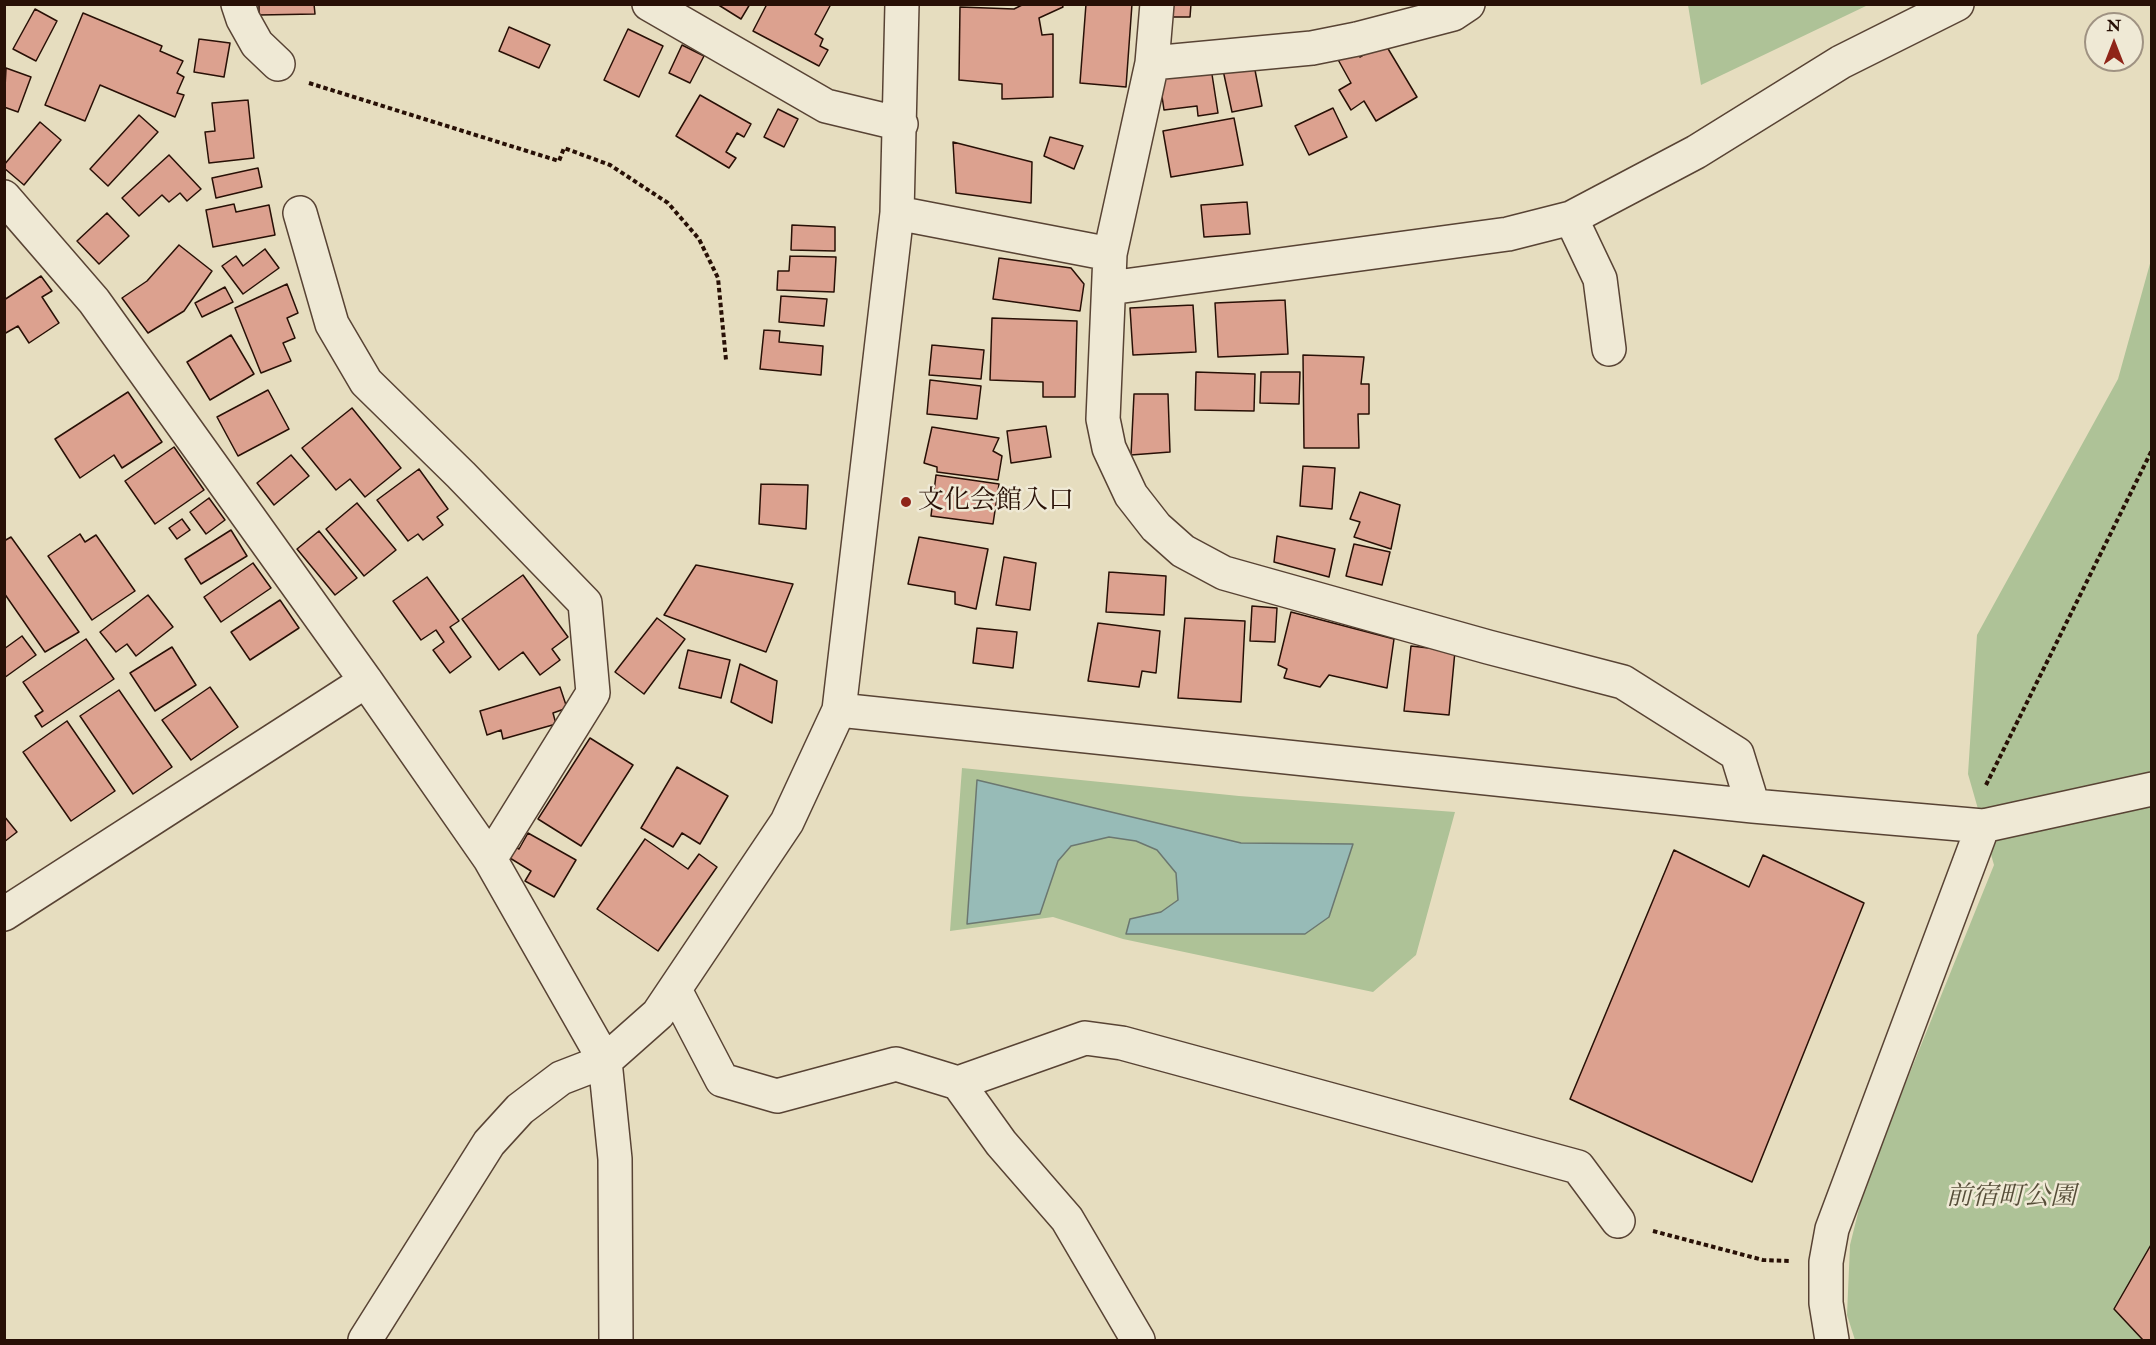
<!DOCTYPE html>
<html>
<head>
<meta charset="utf-8">
<style>
	body { margin:0 }
	#map { position:relative; width:2156px; height:1345px; overflow:hidden; background:#e6ddbf; font-family:"IM FELL Double Pica",serif }
	canvas { display:block }
	.frame { position:absolute; inset:0; border:6px solid #281006; pointer-events:none }
	.north { position:absolute; left:2084px; top:12px; width:60px; height:60px; box-sizing:border-box; background:#efe9d5; border:2px solid #9f9282; border-radius:50%; rotate:0deg; font-size:16px; font-weight:700; line-height:24px; text-align:center; color:#281006 }
	.north::after { content:''; display:block; margin:auto; width:21px; height:27px; background:#8f2418; clip-path:polygon(50% 0,100% 100%,50% 72%,0 100%) }
</style>
</head>
<body>
<div id="map">
<canvas width="2156" height="1345"></canvas>
<div class="frame"></div>
<div class="north">N</div>
</div>
<script>
const g = document.querySelector('canvas').getContext('2d');
g.lineJoin = 'round';
function fill(path, color) {
  g.fillStyle = color;
  g.fill(path, 'evenodd');
}
function toPath(rows) {
  const path = new Path2D();
  for (const r of rows) {
    path.moveTo(r[0], r[1]);
    for (let i = 2; i < r.length; i += 2) path.lineTo(r[i], r[i + 1]);
  }
  return path;
}
function strokePath(path, color, width, dash) {
  g.strokeStyle = color;
  g.lineWidth = width;
  g.lineCap = dash ? 'butt' : 'round';
  g.setLineDash(dash || []);
  g.stroke(path);
}
function label(font, color, halo, rows, align = 'center') {
  g.font = font + ' "IM FELL Double Pica","Noto Serif JP",serif';
  g.lineWidth = 5;
  g.setLineDash([]);
  g.textBaseline = 'middle';
  g.strokeStyle = halo;
  g.fillStyle = color;
  for (const [text, x, y, turn = 0] of rows) {
    g.save();
    g.translate(x, y);
    g.rotate((+turn || 0) * Math.PI / 180);
    g.textAlign = isNaN(turn) ? turn : align;
    if (halo) g.strokeText(text, 0, 0);
    g.fillText(text, 0, 0);
    g.restore();
  }
}
const green = toPath([
	[1688,5,1688,4,1868,5,1701,85],
	[2151,260,2151,1340,1855,1340,1847,1315,1850,1245,1866,1181,1994,865,1968,774,1977,635,2118,379],
	[962,768,1239,796,1455,812,1416,955,1373,992,1123,939,1053,917,950,931]
]);
const water = toPath([
	[977,780,1241,843,1353,844,1329,917,1305,934,1126,934,1130,919,1161,912,1178,900,1176,873,1157,850,1136,841,1109,837,1071,846,1058,861,1040,914,967,924,977,780]
]);
const building = toPath([
	[259,4,314,4,315,14,259,15,259,4],
	[717,4,750,4,741,19,717,4],
	[767,4,831,4,815,34,823,39,820,46,828,50,819,66,753,31,767,4],
	[1024,4,1062,4,1063,7,1039,18,1042,35,1053,34,1053,97,1002,99,1002,84,959,80,960,7,1014,9,1024,4],
	[1086,4,1132,4,1126,87,1080,83,1086,4],
	[1169,4,1191,4,1190,17,1168,17,1169,4],
	[35,9,57,21,36,61,13,49,35,9],
	[83,13,162,46,160,51,183,61,177,73,184,77,177,93,184,95,175,117,100,85,85,121,45,105,83,13],
	[509,27,550,45,539,68,499,51,509,27],
	[628,29,663,46,639,97,604,80,628,29],
	[199,39,230,43,224,77,194,72,199,39],
	[1384,42,1417,97,1376,121,1364,101,1351,110,1339,90,1351,83,1336,56,1353,46,1360,57,1384,42],
	[682,45,704,56,690,83,669,73,682,45],
	[1254,65,1262,106,1232,112,1223,70,1254,65],
	[6,68,31,77,18,112,4,107,6,68],
	[1211,68,1218,113,1198,116,1197,106,1164,110,1159,76,1211,68],
	[700,95,751,124,744,137,737,133,726,152,736,158,729,168,676,136,700,95],
	[248,100,254,158,209,163,205,132,215,131,212,103,248,100],
	[1333,108,1347,137,1309,155,1295,126,1333,108],
	[778,109,798,119,784,147,764,137,778,109],
	[139,115,158,132,108,186,90,169,139,115],
	[1234,118,1243,165,1171,177,1163,131,1234,118],
	[40,122,61,140,24,185,4,168,4,165,40,122],
	[1050,137,1083,146,1074,169,1044,156,1050,137],
	[953,142,1032,162,1031,203,956,193,953,142],
	[169,155,201,189,187,201,180,193,169,202,162,195,139,216,122,198,169,155],
	[258,168,262,187,216,198,212,178,258,168],
	[1247,202,1250,234,1204,237,1201,205,1247,202],
	[234,204,236,212,269,205,275,235,213,247,206,210,234,204],
	[107,213,129,236,99,264,77,241,107,213],
	[792,225,835,227,835,251,791,250,792,225],
	[179,245,212,271,184,311,148,333,122,298,147,281,179,245],
	[265,249,279,268,243,294,222,266,236,256,243,266,265,249],
	[790,256,836,257,834,292,777,290,778,271,789,271,790,256],
	[999,258,1071,268,1084,284,1080,311,993,299,999,258],
	[41,276,52,291,42,297,59,323,29,343,18,326,4,334,4,300,41,276],
	[287,284,298,313,287,318,295,338,283,343,291,361,261,373,235,308,287,284],
	[225,287,233,302,202,317,195,303,225,287],
	[781,296,827,299,824,326,779,322,781,296],
	[1285,300,1288,354,1218,357,1215,303,1285,300],
	[1193,305,1196,352,1133,355,1130,308,1193,305],
	[992,318,1077,321,1075,397,1043,397,1043,382,990,380,992,318],
	[764,330,780,331,779,342,823,346,821,375,760,369,764,330],
	[231,335,254,374,210,400,187,362,231,335],
	[932,345,984,350,981,379,929,375,932,345],
	[1303,355,1364,357,1361,384,1369,384,1369,414,1358,414,1359,448,1304,448,1303,355],
	[1196,372,1255,374,1254,411,1195,410,1196,372],
	[1261,372,1300,372,1299,404,1260,403,1261,372],
	[930,380,981,386,977,419,927,414,930,380],
	[268,390,289,429,238,456,217,417,268,390],
	[128,392,162,442,122,468,114,455,80,478,55,439,128,392],
	[1134,394,1168,394,1170,452,1131,455,1134,394],
	[352,408,401,468,365,497,350,479,336,490,302,448,352,408],
	[1046,426,1051,457,1011,463,1007,431,1046,426],
	[932,427,999,438,993,451,1002,456,998,480,937,472,937,467,924,463,932,427],
	[174,447,204,490,155,524,125,481,174,447],
	[291,455,309,476,274,505,257,483,291,455],
	[1303,466,1335,468,1332,509,1300,506,1303,466],
	[419,469,448,509,437,517,443,525,423,540,418,534,408,541,377,500,419,469],
	[936,475,999,484,993,524,931,516,936,475],
	[761,484,808,485,806,529,759,524,761,484],
	[1360,492,1400,505,1391,549,1354,537,1360,522,1350,519,1360,492],
	[209,498,225,520,206,534,190,512,209,498],
	[357,503,396,550,364,576,326,529,357,503],
	[182,519,190,530,177,539,169,528,182,519],
	[231,530,247,556,201,584,185,559,231,530],
	[319,531,357,578,335,595,297,549,319,531],
	[80,534,85,542,96,535,135,591,92,620,48,556,80,534],
	[1277,536,1335,549,1329,577,1274,562,1277,536],
	[11,537,79,632,45,652,4,593,4,541,11,537],
	[919,537,988,549,976,609,955,604,955,592,908,584,919,537],
	[1354,544,1390,552,1382,585,1346,576,1354,544],
	[1004,557,1036,563,1030,610,996,605,1004,557],
	[253,563,271,588,221,622,204,597,253,563],
	[696,565,793,584,766,652,664,615,696,565],
	[1109,572,1166,576,1164,615,1106,612,1109,572],
	[523,575,568,637,552,649,560,660,540,675,523,652,499,670,462,619,523,575],
	[427,577,459,621,450,627,471,657,450,673,433,650,444,642,436,630,421,640,393,601,427,577],
	[148,595,173,627,136,656,127,644,116,652,100,632,148,595],
	[280,600,299,628,250,660,231,632,280,600],
	[1252,606,1277,608,1275,642,1250,641,1252,606],
	[1291,612,1394,639,1387,688,1329,675,1320,687,1284,678,1287,669,1278,665,1291,612],
	[657,618,685,639,644,694,615,672,657,618],
	[1185,618,1245,621,1241,702,1178,698,1185,618],
	[1098,623,1160,631,1156,673,1142,671,1139,687,1088,681,1098,623],
	[977,628,1017,632,1013,668,973,663,977,628],
	[22,636,36,655,4,678,4,649,22,636],
	[86,639,114,679,42,727,35,716,43,711,23,682,86,639],
	[1411,646,1455,651,1449,715,1404,711,1411,646],
	[172,647,196,685,155,711,130,673,172,647],
	[688,650,730,660,721,698,679,688,688,650],
	[740,664,777,681,772,723,731,702,740,664],
	[210,687,238,727,191,760,162,720,210,687],
	[560,687,567,708,553,713,556,724,503,739,501,730,487,735,480,711,560,687],
	[119,690,172,767,133,794,80,716,119,690],
	[67,721,115,791,71,821,23,752,67,721],
	[590,738,633,765,581,846,538,819,590,738],
	[677,767,728,796,700,844,682,833,673,847,641,828,677,767],
	[4,816,17,832,4,842,4,816],
	[528,833,576,860,554,897,525,881,531,871,505,855,511,844,519,849,528,833],
	[645,839,688,869,699,854,717,867,658,951,597,909,645,839],
	[1674,850,1749,887,1763,855,1864,903,1752,1182,1570,1099,1674,850],
	[2152,1243,2152,1340,2143,1340,2114,1309,2152,1243]
]);
const path = toPath([
	[309,83,559,161,564,148,610,165,668,203,699,239,718,278,726,360],
	[1986,785,2152,450],
	[1653,1231,1763,1260,1789,1261]
]);
const minor = toPath([
	[238,4,243,19,257,44,278,64],
	[649,4,826,106,901,124],
	[1157,4,1152,63,1110,254,1103,419,1109,448,1131,495,1156,527,1183,551,1224,573,1488,647,1623,682,1737,754,1753,806],
	[1152,63,1312,48,1357,39,1453,14,1468,4],
	[4,197,94,301,366,681,490,859,605,1061,615,1159,616,1340],
	[300,213,332,324,366,382,461,475,585,603,593,693,490,859],
	[897,213,1110,254],
	[1571,218,1600,279,1609,349],
	[1109,288,1508,234,1571,218,1696,152,1841,62,1957,4],
	[839,710,1753,806,1983,826,2152,789],
	[4,914,366,681],
	[675,990,722,1080,777,1096,896,1064,958,1083,1001,1143,1067,1219,1138,1340],
	[958,1083,1085,1038,1122,1043,1578,1167,1618,1221],
	[365,1340,489,1143,520,1109,561,1078,605,1061,658,1014,787,822,839,710,897,213,902,4],
	[1832,1340,1826,1303,1826,1262,1832,1229,1983,826]
]);
const markers = [
	[906,502,6,"#8f2418"]
];
const poiNames = [
	["文化会館入口",918,502]
];
const parkNames = [
	["前宿町公園",2011,1198]
];
fill(green, '#aec297');
fill(water, '#97bbb7');
strokePath(water, '#6b7770', 1.5);
fill(building, '#dca18f');
strokePath(building, '#281006', 1.5);
strokePath(minor, '#584334', 36);
strokePath(path, '#281006', 4, [4.5, 3]);
strokePath(minor, '#efe9d5', 33);
for (const [x, y, r, color] of markers) {
  const dot = new Path2D();
  dot.arc(x, y, r, 0, 2 * Math.PI);
  g.fillStyle = color;
  g.fill(dot);
  strokePath(dot, '#efe9d5', 2);
}
label('26px', '#281006', '#efe9d5', poiNames, 'left');
label('italic 26px', '#574e39', '#efe9d5', parkNames);
</script>
</body>
</html>
